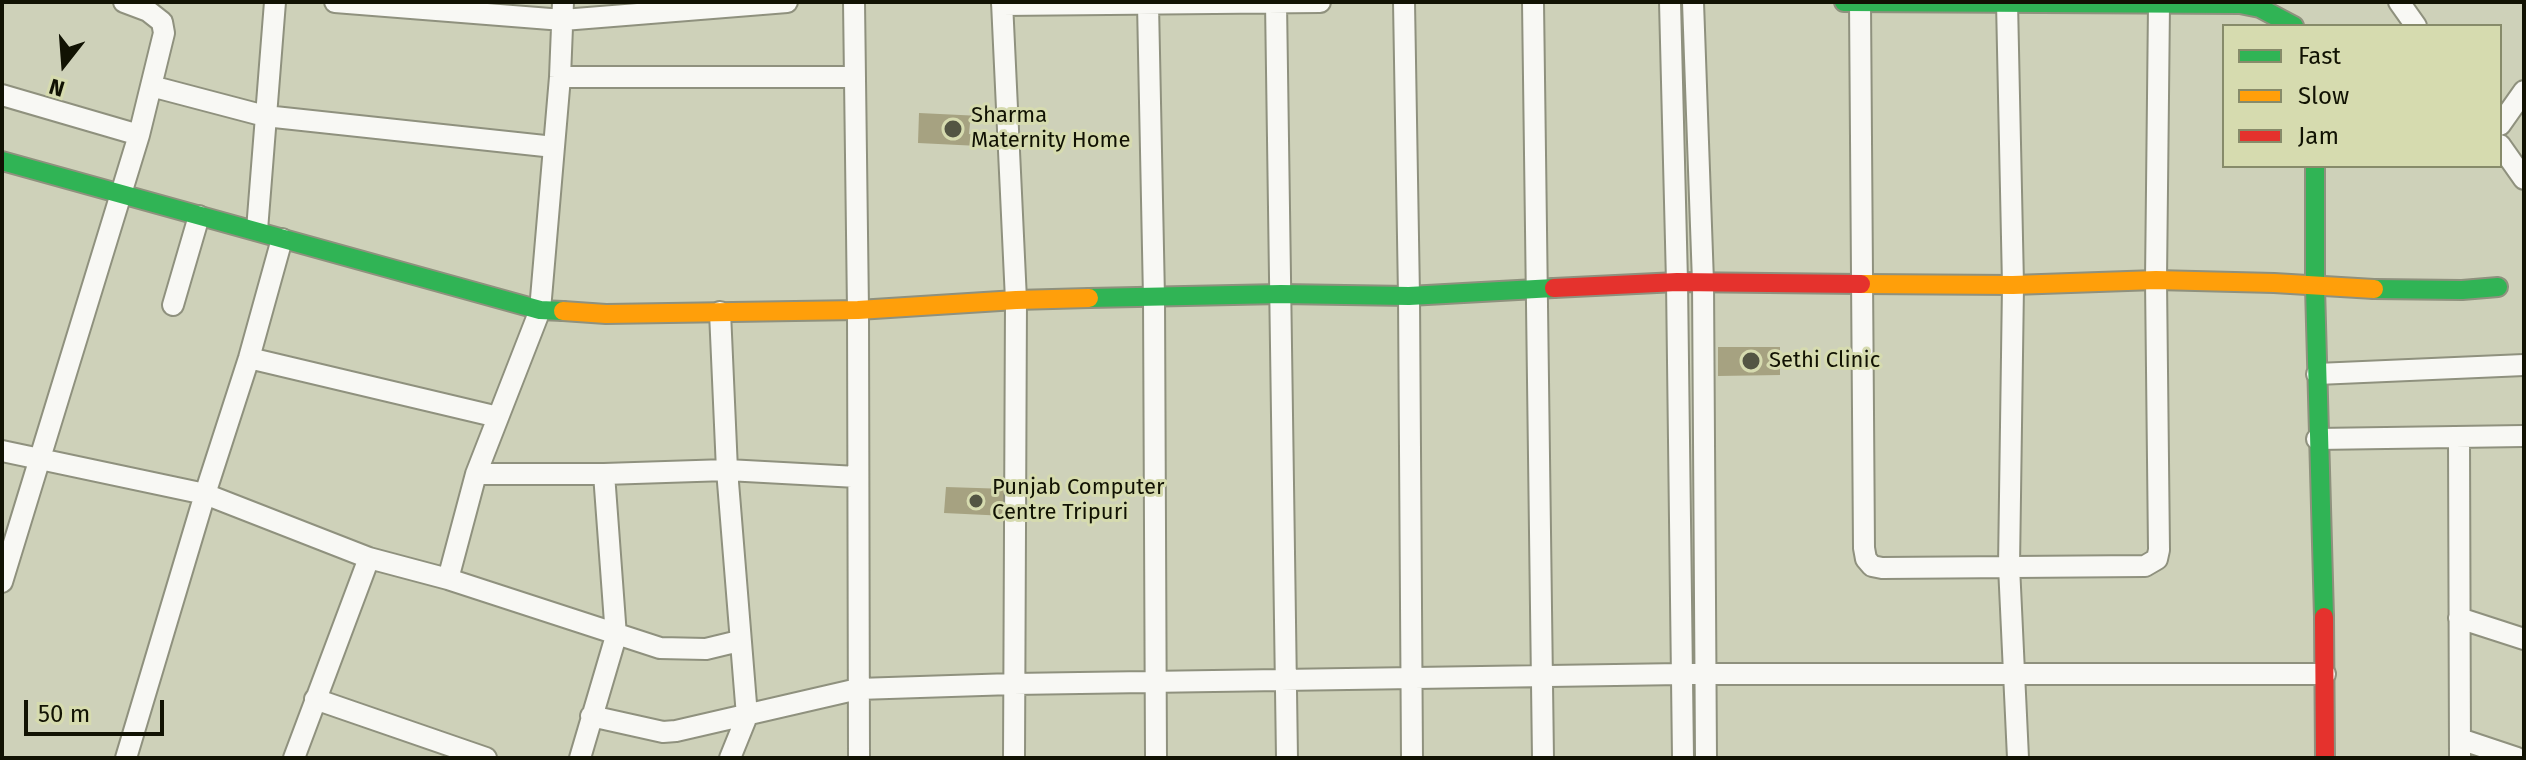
<!DOCTYPE html>
<html>
<head>
<meta charset="utf-8">
<style>
	body { margin:0 }
	#map { position:relative; width:2526px; height:760px; overflow:hidden; background:#ced1b9; font-family:"Fira Sans",sans-serif }
	canvas { display:block }
	.frame { position:absolute; inset:0; border:4px solid #111203; pointer-events:none }
	.legend { position:absolute; left:2222px; top:24px; width:280px; height:144px; box-sizing:border-box; background:#d6dbaf; border:2px solid #878b6a; margin:0; padding:10px 14px; list-style:none; font-size:24px; color:#111203 }
	.legend li { display:flex; align-items:center; gap:16px; height:40px }
	.legend b { width:40px; border:2px solid #878b6a }
	.north { position:absolute; left:24px; top:24px; width:80px; height:80px; -webkit-text-stroke:6px #d6dbaf; paint-order:stroke; rotate:197deg; font-size:22px; font-weight:700; line-height:32px; text-align:center; color:#111203 }
	.north::after { content:''; display:block; margin:auto; width:28px; height:36px; background:#111203; clip-path:polygon(50% 0,100% 100%,50% 72%,0 100%) }
	.scale { position:absolute; left:24px; top:700px; width:140px; height:36px; box-sizing:border-box; border:4px solid #111203; border-top:0; padding-left:10px; font-size:24px; line-height:28px; white-space:nowrap; color:#111203; -webkit-text-stroke:6px #d6dbaf; paint-order:stroke }
</style>
</head>
<body>
<div id="map">
<canvas width="2526" height="760"></canvas>
<div class="frame"></div>
<ul class="legend">
<li><b style="height:10px;background:#30b455"></b>Fast</li>
<li><b style="height:10px;background:#ff9f0a"></b>Slow</li>
<li><b style="height:10px;background:#e5322d"></b>Jam</li>
</ul>
<div class="north">N</div>
<div class="scale">50 m</div>
</div>
<script>
const g = document.querySelector('canvas').getContext('2d');
g.lineJoin = 'round';
function fill(path, color) {
  g.fillStyle = color;
  g.fill(path, 'evenodd');
}
function toPath(rows) {
  const path = new Path2D();
  for (const r of rows) {
    path.moveTo(r[0], r[1]);
    for (let i = 2; i < r.length; i += 2) path.lineTo(r[i], r[i + 1]);
  }
  return path;
}
function strokePath(path, color, width, dash) {
  g.strokeStyle = color;
  g.lineWidth = width;
  g.lineCap = dash ? 'butt' : 'round';
  g.setLineDash(dash || []);
  g.stroke(path);
}
function label(font, color, halo, rows, align = 'center') {
  g.font = font + ' "Fira Sans",sans-serif';
  g.lineWidth = 6;
  g.setLineDash([]);
  g.textBaseline = 'middle';
  g.strokeStyle = halo;
  g.fillStyle = color;
  for (const [text, x, y, turn = 0] of rows) {
    g.save();
    g.translate(x, y);
    g.rotate((+turn || 0) * Math.PI / 180);
    g.textAlign = isNaN(turn) ? turn : align;
    if (halo) g.strokeText(text, 0, 0);
    g.fillText(text, 0, 0);
    g.restore();
  }
}
const building = toPath([
	[919,113,981,116,980,124,970,123,969,134,980,135,979,146,918,143],
	[1718,347,1780,347,1780,375,1718,376],
	[946,487,1008,489,1007,516,944,513]
]);
const street = toPath([
	[335,2,563,20,787,2],
	[854,2,858,310,859,758],
	[1002,2,1016,300,1014,758],
	[1276,2,1287,758],
	[1404,2,1409,296,1412,758],
	[1533,2,1543,758],
	[1670,2,1677,282,1683,758],
	[1693,2,1703,282,1706,758],
	[2007,2,2013,285,2009,566,2018,758],
	[2399,2,2416,26],
	[1860,3,1864,548,1866,559,1872,566,1882,568,2145,566,2157,559,2159,550,2156,280,2159,5],
	[1148,4,1154,298,1156,758],
	[1002,5,1320,2],
	[560,77,854,77],
	[151,86,265,116,554,147],
	[2,95,139,135],
	[2500,125,2524,91],
	[2500,145,2524,179],
	[257,230,275,2],
	[173,305,199,216],
	[720,312,727,470,747,716,730,758],
	[249,358,498,417],
	[2317,374,2524,365],
	[2459,437,2460,758],
	[2317,439,2524,436],
	[2,451,205,494,369,558,448,579,660,648,706,649,739,641],
	[476,474,604,474,727,470,857,477],
	[448,579,476,474,540,310,560,77,563,2],
	[2,582,139,135,164,33,162,22,148,11,124,2],
	[2459,618,2524,639],
	[315,699,486,758],
	[591,716,663,732,676,731,858,689,1013,684,1682,674,2325,674],
	[2460,739,2517,758],
	[126,758,205,494,249,358,282,239],
	[294,758,369,558],
	[580,758,616,636,604,474]
]);
const fast = toPath([
	[1844,2,2240,4,2260,8,2294,26],
	[2,161,540,310,563,311],
	[2315,166,2315,287,2324,617],
	[2374,289,2462,290,2498,287],
	[1089,298,1281,294,1409,296,1554,288]
]);
const slow = toPath([
	[1861,284,2013,285,2156,280,2274,283,2374,289],
	[563,311,606,314,858,310,1016,300,1089,298]
]);
const jam = toPath([
	[1554,288,1677,282,1861,284],
	[2324,617,2325,758]
]);
const markers = [
	[953,129,10,"#535543"],
	[1751,361,10,"#535543"],
	[976,501,8,"#535543"]
];
const poiNames = [
	["Sharma",971,116],
	["Maternity Home",971,141],
	["Sethi Clinic",1769,361],
	["Punjab Computer",992,488],
	["Centre Tripuri",992,513]
];
fill(building, '#a6a281');
strokePath(street, '#8f917e', 24);
strokePath(fast, '#8f917e', 22);
strokePath(slow, '#8f917e', 22);
strokePath(jam, '#8f917e', 22);
strokePath(street, '#f8f8f4', 20);
strokePath(fast, '#30b455', 18);
strokePath(slow, '#ff9f0a', 18);
strokePath(jam, '#e5322d', 18);
for (const [x, y, r, color] of markers) {
  const dot = new Path2D();
  dot.arc(x, y, r, 0, 2 * Math.PI);
  g.fillStyle = color;
  g.fill(dot);
  strokePath(dot, '#d6dbaf', 3);
}
label('22px', '#111203', '#d6dbaf', poiNames, 'left');
</script>
</body>
</html>
